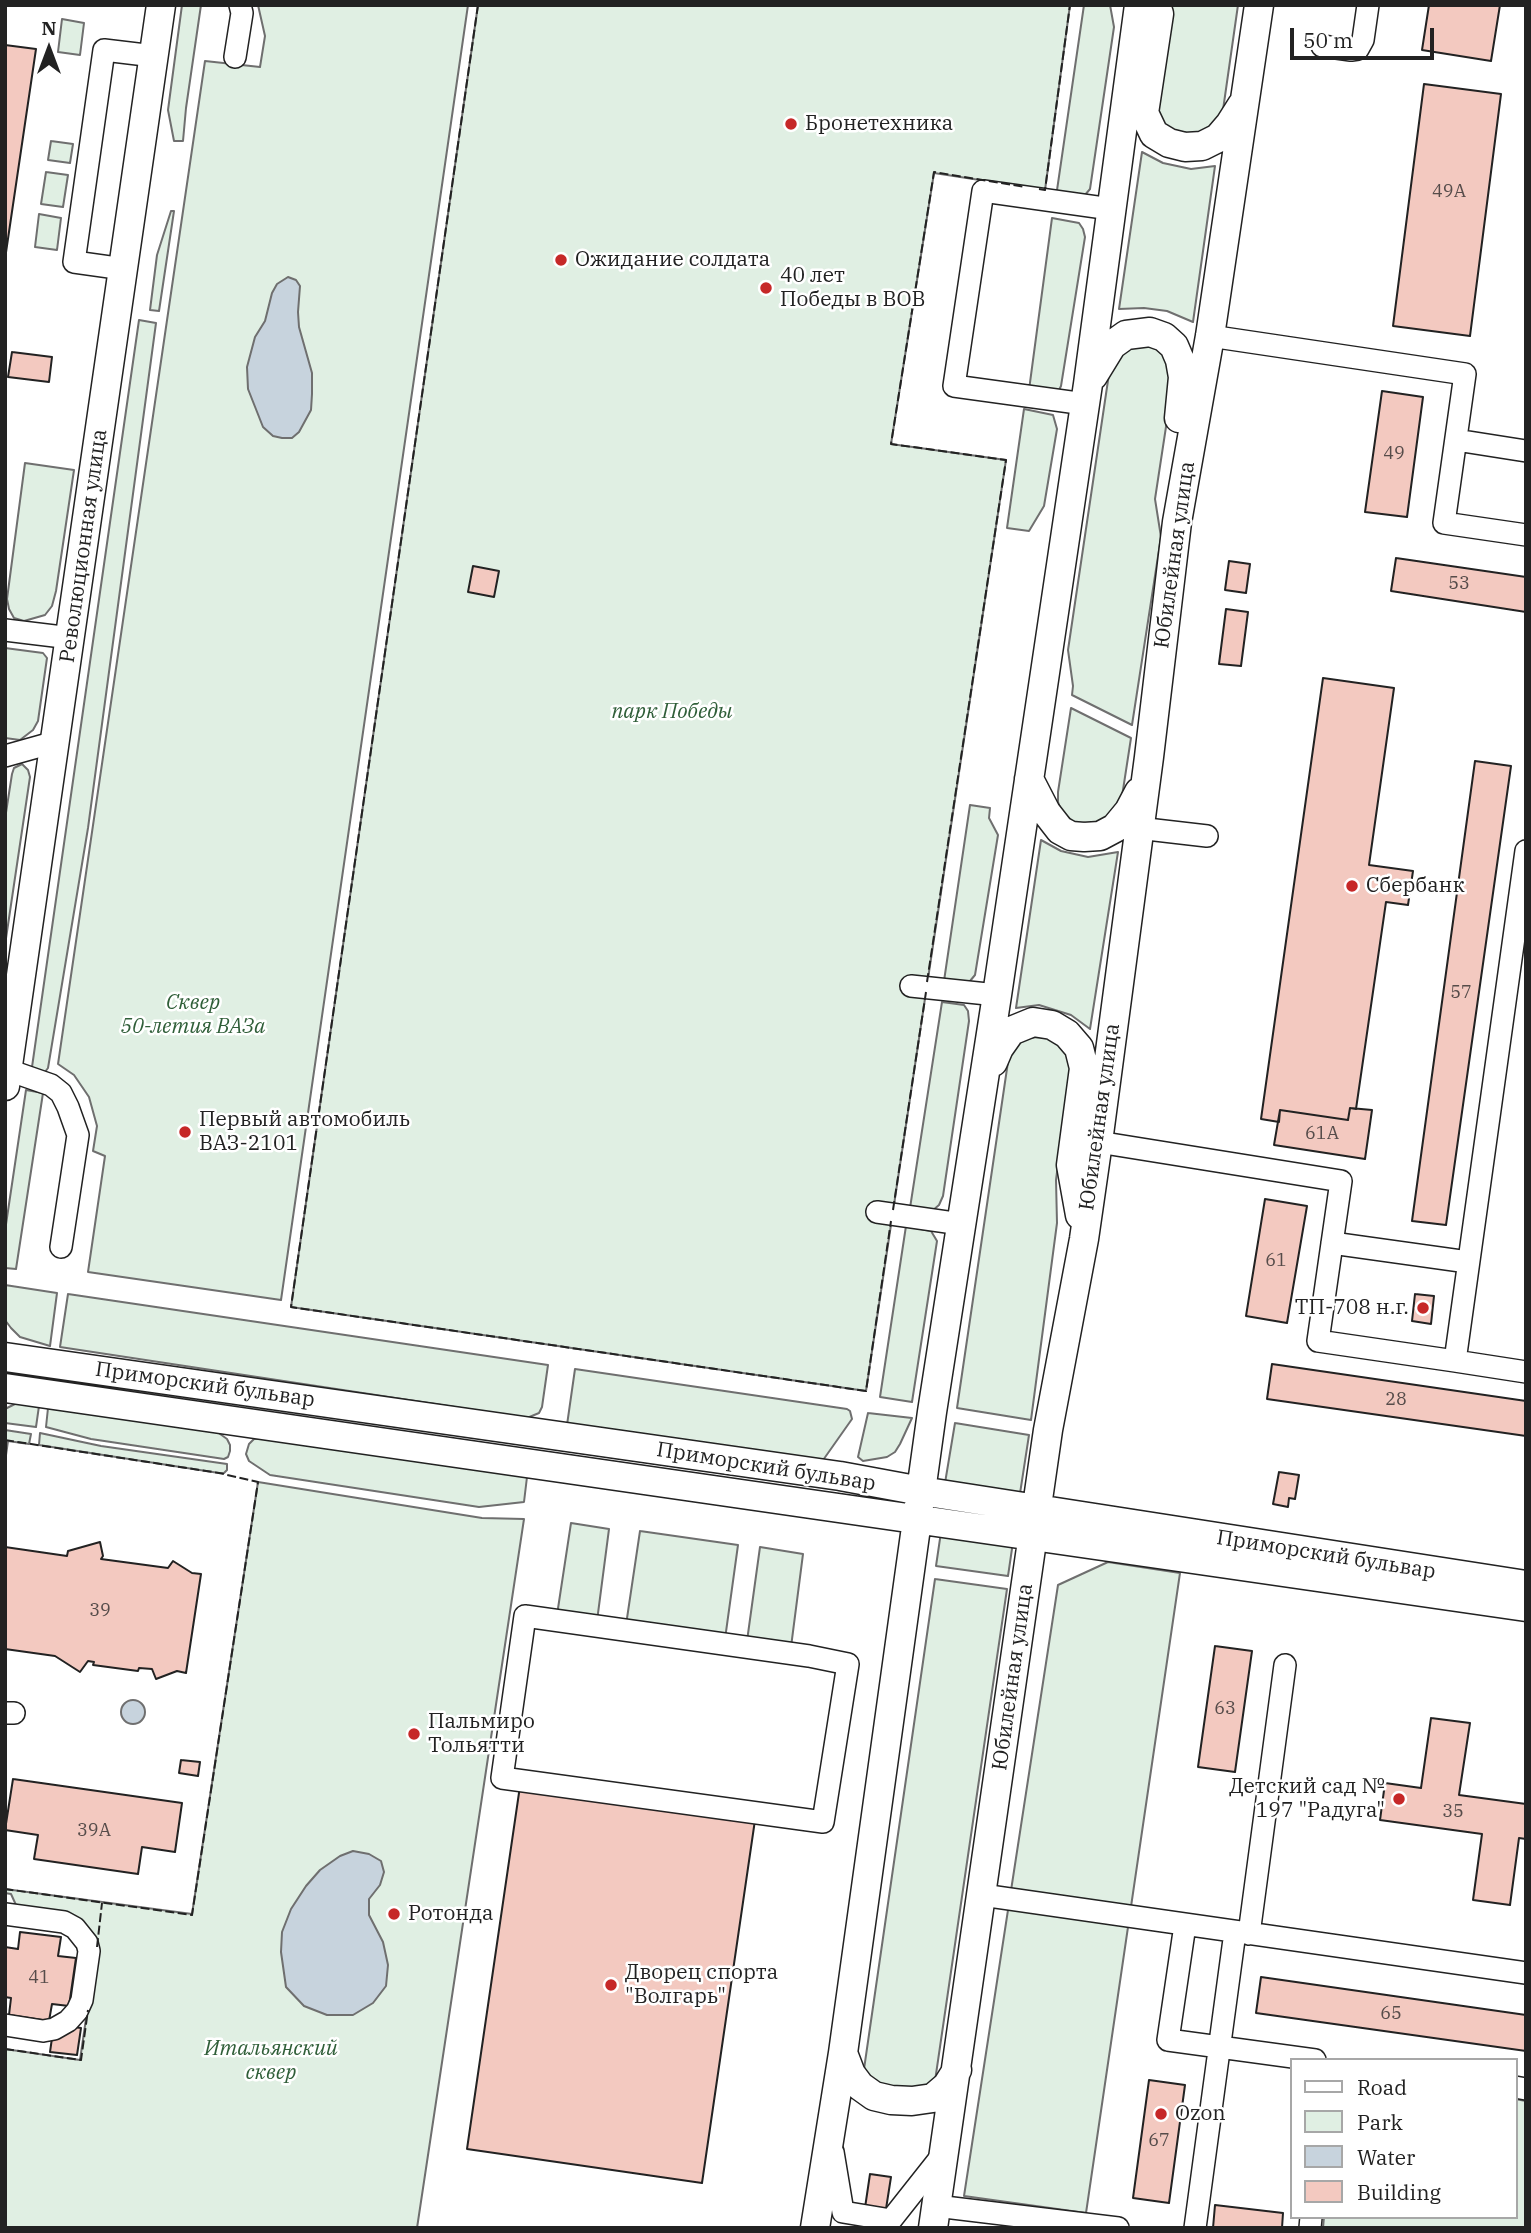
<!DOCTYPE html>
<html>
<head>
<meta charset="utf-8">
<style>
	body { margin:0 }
	#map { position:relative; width:1531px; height:2233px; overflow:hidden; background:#fff; font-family:"IBM Plex Serif",serif }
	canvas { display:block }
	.frame { position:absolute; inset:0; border:7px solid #222; pointer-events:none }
	.legend { position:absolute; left:1290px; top:2058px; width:228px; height:161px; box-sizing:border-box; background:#fff; border:2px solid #a7a7a7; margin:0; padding:9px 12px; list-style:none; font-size:21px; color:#222 }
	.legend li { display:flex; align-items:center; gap:14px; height:35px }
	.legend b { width:35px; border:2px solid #a7a7a7 }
	.north { position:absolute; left:14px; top:14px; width:70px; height:70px; -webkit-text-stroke:5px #fff; paint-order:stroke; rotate:0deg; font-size:19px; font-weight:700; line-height:28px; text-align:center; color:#222 }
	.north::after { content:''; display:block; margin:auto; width:24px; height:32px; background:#222; clip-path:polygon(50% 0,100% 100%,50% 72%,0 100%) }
	.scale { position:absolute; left:1290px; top:28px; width:144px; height:32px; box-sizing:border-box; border:4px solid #222; border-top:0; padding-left:9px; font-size:21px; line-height:24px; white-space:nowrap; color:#222; -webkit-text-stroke:5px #fff; paint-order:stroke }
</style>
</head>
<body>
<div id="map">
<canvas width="1531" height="2233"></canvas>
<div class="frame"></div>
<ul class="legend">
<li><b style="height:9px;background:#fff"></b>Road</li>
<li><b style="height:19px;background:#e0efe3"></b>Park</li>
<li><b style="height:19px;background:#c7d3dd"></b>Water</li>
<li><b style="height:19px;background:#f3c9c0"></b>Building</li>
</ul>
<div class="north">N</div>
<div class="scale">50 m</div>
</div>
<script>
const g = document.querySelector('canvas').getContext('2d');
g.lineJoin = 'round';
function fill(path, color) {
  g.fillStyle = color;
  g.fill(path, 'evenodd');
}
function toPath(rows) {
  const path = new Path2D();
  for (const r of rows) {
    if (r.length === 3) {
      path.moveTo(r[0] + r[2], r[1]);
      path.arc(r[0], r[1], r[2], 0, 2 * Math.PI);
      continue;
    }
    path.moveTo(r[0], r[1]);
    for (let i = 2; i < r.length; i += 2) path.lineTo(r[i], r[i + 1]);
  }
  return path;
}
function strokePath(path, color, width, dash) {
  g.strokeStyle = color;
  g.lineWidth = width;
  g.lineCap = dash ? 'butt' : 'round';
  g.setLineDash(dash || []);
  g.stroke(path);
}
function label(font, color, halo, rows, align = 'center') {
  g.font = font + ' "IBM Plex Serif",serif';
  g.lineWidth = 5;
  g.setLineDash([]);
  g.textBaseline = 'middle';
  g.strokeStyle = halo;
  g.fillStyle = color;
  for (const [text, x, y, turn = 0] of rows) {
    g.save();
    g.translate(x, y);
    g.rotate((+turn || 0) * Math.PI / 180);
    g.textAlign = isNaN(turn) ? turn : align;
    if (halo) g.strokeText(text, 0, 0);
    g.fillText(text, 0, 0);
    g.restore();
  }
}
const green = toPath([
	[182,5,201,5,186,108,183,141,174,141,168,110,182,5],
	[258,5,468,5,281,1300,88,1272,105,1156,93,1151,97,1126,89,1097,74,1075,58,1064,205,61,260,67,265,36,258,5],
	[478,5,1070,5,1045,190,934,173,891,444,1006,460,866,1391,291,1307,478,5],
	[1084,5,1110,5,1114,27,1090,189,1085,195,1056,197,1084,5],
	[1171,5,1238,5,1223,110,1215,127,1190,136,1166,127,1160,119,1158,109,1157,100,1171,5],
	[62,19,84,23,80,55,58,52,62,19],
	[51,141,73,144,70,163,48,160,51,141],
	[1142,152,1163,163,1191,169,1215,166,1193,322,1167,311,1144,308,1119,309,1142,152],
	[46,172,68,175,63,207,41,204,46,172],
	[171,211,174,211,159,311,150,310,157,255,171,211],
	[39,214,61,218,57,250,35,247,39,214],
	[1052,218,1079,223,1083,229,1085,237,1061,386,1059,390,1029,390,1052,218],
	[139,320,156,323,88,828,48,1068,45,1072,33,1070,32,1067,139,320],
	[1124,346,1163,346,1173,381,1155,499,1161,537,1132,725,1072,695,1073,686,1068,650,1110,367,1124,346],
	[1024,409,1053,415,1057,429,1044,506,1029,531,1007,528,1024,409],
	[25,463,74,470,56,591,52,606,45,615,24,621,14,618,9,609,7,599,25,463],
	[5,648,43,653,47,658,38,721,33,730,20,740,5,738,5,648],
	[1071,708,1131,738,1121,803,1098,826,1073,822,1061,810,1058,802,1058,792,1071,708],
	[22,764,28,770,30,777,5,945,5,819,12,774,14,768,22,764],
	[970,805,990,808,989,818,998,835,975,975,970,981,963,983,944,981,970,805],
	[1041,840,1061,851,1088,857,1118,852,1090,1029,1071,1015,1039,1005,1016,1008,1041,840],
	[942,1002,964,1005,968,1011,969,1021,943,1196,939,1205,932,1211,910,1208,942,1002],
	[1037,1037,1049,1038,1060,1044,1068,1053,1071,1064,1056,1180,1057,1223,1031,1420,957,1408,1009,1055,1015,1046,1025,1039,1037,1037],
	[26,1090,43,1093,16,1269,5,1268,5,1231,26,1090],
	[906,1226,931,1231,937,1241,912,1402,880,1397,906,1226],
	[5,1285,57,1293,50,1346,20,1337,11,1328,5,1320,5,1285],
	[68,1294,548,1365,542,1407,539,1413,527,1418,60,1347,68,1294],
	[575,1369,847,1409,850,1411,852,1419,821,1463,567,1425,575,1369],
	[17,1403,39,1406,36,1427,5,1423,5,1409,17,1403],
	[48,1408,216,1431,227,1439,230,1445,230,1451,228,1457,224,1459,91,1439,46,1427,48,1408],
	[868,1413,912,1418,900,1444,895,1452,887,1457,863,1461,858,1457,868,1413],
	[955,1423,1029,1435,1019,1500,944,1489,955,1423],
	[5,1430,31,1434,29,1444,8,1441,5,1462,5,1430],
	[40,1433,101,1446,227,1464,227,1470,224,1473,219,1473,39,1445,40,1433],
	[264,1438,527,1477,524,1502,479,1507,270,1475,249,1461,246,1454,249,1444,254,1439,264,1438],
	[258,1482,482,1518,524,1519,417,2228,5,2228,5,2049,80,2060,95,1957,94,1944,16,1905,11,1894,5,1893,5,1889,192,1914,258,1482],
	[571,1523,609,1529,597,1621,557,1615,571,1523],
	[640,1531,738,1545,725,1639,626,1625,640,1531],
	[941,1532,1013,1542,1008,1576,936,1566,941,1532],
	[760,1547,803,1554,791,1647,747,1641,760,1547],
	[1108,1562,1180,1573,1086,2213,964,2196,1058,1585,1108,1562],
	[935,1579,1007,1589,935,2081,927,2087,889,2087,863,2076,935,1579],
	[1515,2099,1526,2101,1526,2228,1323,2228,1324,2217,1515,2217,1515,2099]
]);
const water = toPath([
	[288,277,296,280,300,286,298,312,299,327,312,373,312,394,311,410,299,432,292,438,282,438,273,436,263,427,248,389,247,367,255,337,265,321,272,293,277,284,288,277],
	[133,1712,12],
	[353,1851,369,1854,381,1861,384,1872,380,1885,369,1899,369,1915,383,1942,388,1965,386,1986,373,2003,353,2015,327,2015,304,2006,286,1987,281,1952,282,1932,291,1909,306,1886,320,1870,340,1856,353,1851]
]);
const building = toPath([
	[1429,5,1500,5,1491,61,1422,50,1429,5],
	[5,45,36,49,5,259,5,45],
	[1424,84,1501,94,1470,336,1393,326,1424,84],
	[12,352,52,357,49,382,8,377,12,352],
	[1382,391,1423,397,1407,517,1365,512,1382,391],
	[1396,558,1526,577,1526,612,1391,591,1396,558],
	[1229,561,1250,564,1246,593,1225,590,1229,561],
	[473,566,499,571,494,597,468,592,473,566],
	[1226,609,1248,612,1241,666,1219,664,1226,609],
	[1323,678,1394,688,1369,865,1413,871,1408,905,1386,902,1356,1109,1350,1108,1348,1120,1280,1110,1279,1122,1261,1119,1323,678],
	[1475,761,1511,766,1446,1225,1412,1221,1475,761],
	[1350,1108,1372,1110,1365,1159,1274,1145,1280,1110,1348,1120,1350,1108],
	[1265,1199,1307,1206,1287,1323,1246,1316,1265,1199],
	[1415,1294,1434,1296,1431,1324,1412,1321,1415,1294],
	[1272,1364,1526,1401,1526,1436,1267,1399,1272,1364],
	[1279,1472,1299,1475,1295,1499,1289,1498,1288,1507,1273,1504,1279,1472],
	[100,1542,103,1556,101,1559,168,1568,173,1561,192,1573,201,1574,186,1673,177,1671,156,1679,152,1669,139,1668,138,1671,93,1665,94,1662,88,1661,80,1672,55,1656,5,1649,5,1547,67,1556,68,1551,100,1542],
	[1215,1646,1252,1651,1235,1772,1198,1767,1215,1646],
	[1431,1718,1470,1723,1459,1795,1526,1804,1526,1839,1519,1838,1510,1905,1473,1900,1482,1834,1380,1820,1385,1783,1421,1788,1431,1718],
	[181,1760,200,1762,198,1776,179,1773,181,1760],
	[13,1779,182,1803,175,1852,142,1847,138,1874,34,1859,38,1835,5,1830,13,1779],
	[520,1786,755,1820,702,2183,467,2149,520,1786],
	[20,1932,61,1937,58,1956,76,1958,69,2006,52,2004,49,2021,9,2015,11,1998,5,1997,5,1947,18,1949,20,1932],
	[1261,1977,1526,2015,1526,2051,1256,2013,1261,1977],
	[67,2026,81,2028,77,2055,50,2052,52,2038,67,2026],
	[1149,2080,1185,2085,1169,2203,1133,2198,1149,2080],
	[870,2174,891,2177,883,2228,862,2228,870,2174],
	[1215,2205,1283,2213,1282,2228,1213,2228,1215,2205]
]);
const minor = toPath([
	[1322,46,1351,50,1358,49,1363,40,1368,5],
	[235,57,242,13,240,5],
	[124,269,74,262,104,50,154,56],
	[1210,336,1465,374,1444,523,1526,535],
	[1085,404,954,386,983,191,1111,209],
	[1456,440,1526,451],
	[5,630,71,638],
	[5,756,55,742],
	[1138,828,1207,836],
	[1526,851,1455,1361,1526,1372],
	[911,986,997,995],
	[8,1070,51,1085,61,1093,68,1107,78,1135,61,1247],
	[1098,1142,1341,1181,1318,1341,1455,1361],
	[877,1212,961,1224],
	[1332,1243,1468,1262],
	[525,1616,809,1656,848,1664,823,1822,502,1778,525,1616],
	[5,1713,14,1713],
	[982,1895,1526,1973],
	[5,1914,64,1922,75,1928,87,1943,89,1951,82,2000,77,2011,68,2021,54,2029,43,2031,5,2025],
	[1185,1925,1168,2040,1315,2060],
	[1249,1934,1285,1665],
	[1515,2087,1526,2089],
	[833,2152,843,2212,891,2220,944,2153],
	[936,2206,1118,2228],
	[1195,2228,1235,1932],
	[1310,2228,1311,2217]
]);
const major = toPath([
	[1156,5,1159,14,1144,113,1154,134,1169,143,1185,147,1202,146,1218,138,1230,124,1242,105],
	[1093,376,1112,345,1126,335,1150,332,1164,337,1174,346,1180,360,1183,377,1179,418],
	[1029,779,1046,812,1060,830,1071,836,1084,837,1100,836,1115,828,1129,811,1139,792],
	[993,1062,999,1048,1011,1031,1033,1022,1052,1025,1067,1034,1079,1048,1084,1068,1071,1165,1080,1215],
	[5,1086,161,5],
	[5,1357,840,1476,921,1491,1526,1585],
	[5,1388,1526,1607],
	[843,2053,851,2074,860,2086,874,2096,891,2100,912,2101,933,2098,947,2086,957,2070],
	[815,2228,843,2053,932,1412,997,995,1088,384,1139,5],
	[933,2228,1048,1430,1084,1239,1098,1142,1149,757,1177,522,1210,336,1259,5]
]);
const fence = toPath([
	[478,5,291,1307,866,1391,891,1221],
	[1039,189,1045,190,1070,5],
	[927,982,1006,460,891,444,934,172,1025,187],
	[893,1210,926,992],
	[5,1440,219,1473,258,1482,192,1915,5,1889],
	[97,1947,102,1903],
	[5,2049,81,2060,88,2010]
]);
const markers = [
	[791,124,7,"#c62828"],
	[561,260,7,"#c62828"],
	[766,288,7,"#c62828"],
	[1352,886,7,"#c62828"],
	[185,1132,7,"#c62828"],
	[1423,1308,7,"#c62828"],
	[414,1734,7,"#c62828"],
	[1399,1799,7,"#c62828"],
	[394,1914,7,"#c62828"],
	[611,1985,7,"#c62828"],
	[1161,2114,7,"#c62828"]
];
const numberNames = [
	["49А",1449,192],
	["49",1394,454],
	["53",1459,584],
	["57",1461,993],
	["61А",1322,1134],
	["61",1276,1261],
	["28",1396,1400],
	["39",100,1611],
	["63",1225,1709],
	["35",1453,1812],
	["39А",94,1831],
	["41",39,1978],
	["65",1391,2014],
	["67",1159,2141]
];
const poiNames = [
	["Бронетехника",805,124],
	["Ожидание солдата",575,260],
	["40 лет",780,276],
	["Победы в ВОВ",780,300],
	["Сбербанк",1366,886],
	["Первый автомобиль",199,1120],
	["ВАЗ-2101",199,1144],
	["ТП-708 н.г.",1409,1308,"right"],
	["Пальмиро",428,1722],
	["Тольятти",428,1746],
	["Детский сад №",1385,1787,"right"],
	["197 \"Радуга\"",1385,1811,"right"],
	["Ротонда",408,1914],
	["Дворец спорта",625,1973],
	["\"Волгарь\"",625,1997],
	["Ozon",1175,2114]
];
const streetNames = [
	["Революционная улица",84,546,-82],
	["Юбилейная улица",1175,555,-82],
	["Юбилейная улица",1100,1117,-82],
	["Приморский бульвар",205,1385,8],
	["Приморский бульвар",766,1467,9],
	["Приморский бульвар",1326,1555,9],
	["Юбилейная улица",1013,1677,-82]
];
const parkNames = [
	["парк Победы",672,712],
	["Сквер",193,1003],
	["50-летия ВАЗа",193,1027],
	["Итальянский",271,2049],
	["сквер",271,2073]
];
fill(green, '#e0efe3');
strokePath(green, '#6f6f6f', 2);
fill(water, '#c7d3dd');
strokePath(water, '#6f6f6f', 2);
fill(building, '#f3c9c0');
strokePath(building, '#222', 2);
strokePath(minor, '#222', 24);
strokePath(major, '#222', 31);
strokePath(minor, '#fff', 21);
strokePath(major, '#fff', 28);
strokePath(fence, '#222', 2, [9, 3.5]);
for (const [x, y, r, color] of markers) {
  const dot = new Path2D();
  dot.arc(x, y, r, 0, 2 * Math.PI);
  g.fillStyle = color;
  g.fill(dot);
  strokePath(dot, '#fff', 2.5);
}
label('18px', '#564c4a', null, numberNames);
label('21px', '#222', '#fff', poiNames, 'left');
label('21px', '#222', '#fff', streetNames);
label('italic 21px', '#2f5e38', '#fff', parkNames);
</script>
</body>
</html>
